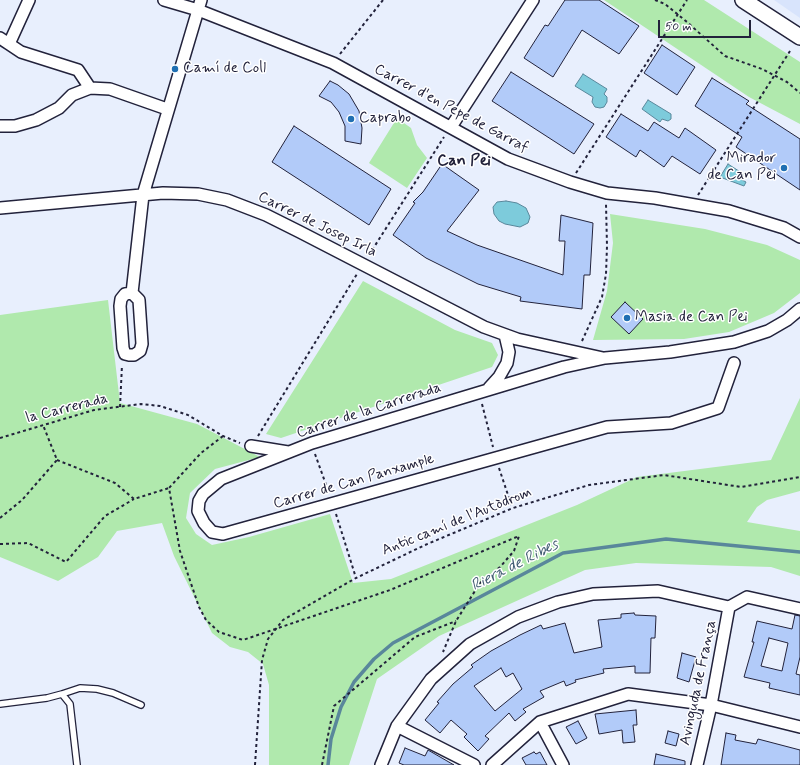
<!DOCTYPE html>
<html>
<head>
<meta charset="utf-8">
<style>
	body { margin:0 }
	#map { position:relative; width:800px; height:765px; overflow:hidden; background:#e8effd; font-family:Mynerve,sans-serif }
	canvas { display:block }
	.scale { position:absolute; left:658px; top:20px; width:93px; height:18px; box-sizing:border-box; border:2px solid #22223b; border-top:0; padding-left:5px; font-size:12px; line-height:14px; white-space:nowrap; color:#22223b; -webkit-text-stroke:3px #fff; paint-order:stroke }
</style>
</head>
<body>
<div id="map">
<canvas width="800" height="765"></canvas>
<div class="scale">50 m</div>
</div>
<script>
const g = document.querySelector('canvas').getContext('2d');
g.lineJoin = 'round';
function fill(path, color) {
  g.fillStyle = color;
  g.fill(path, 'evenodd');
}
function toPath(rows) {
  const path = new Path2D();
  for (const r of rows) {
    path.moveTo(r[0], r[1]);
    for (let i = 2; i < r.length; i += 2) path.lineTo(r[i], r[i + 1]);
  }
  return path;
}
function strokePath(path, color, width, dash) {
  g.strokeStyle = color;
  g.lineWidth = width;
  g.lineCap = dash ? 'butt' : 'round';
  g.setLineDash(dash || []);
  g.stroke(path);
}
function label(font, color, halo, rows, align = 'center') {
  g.font = font + ' Mynerve,sans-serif';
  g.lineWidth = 3;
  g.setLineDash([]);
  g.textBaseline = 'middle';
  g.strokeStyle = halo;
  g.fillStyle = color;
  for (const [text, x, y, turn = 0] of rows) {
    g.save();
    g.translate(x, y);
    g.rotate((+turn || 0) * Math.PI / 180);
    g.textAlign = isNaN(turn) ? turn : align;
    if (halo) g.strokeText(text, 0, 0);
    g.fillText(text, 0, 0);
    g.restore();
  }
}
const built = toPath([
	[774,0,800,0,800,18]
]);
const green = toPath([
	[604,0,704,0,800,62,800,124,749,97],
	[397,118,411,128,417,145,427,158,407,188,369,163],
	[610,214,705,229,767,245,800,260,800,293,774,313,729,332,684,339,593,340,607,291,613,243],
	[363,281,455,330,492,343,498,355,492,367,281,438,266,434],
	[108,300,120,403,197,424,260,457,215,469,190,493,186,518,196,534,212,545,249,537,330,514,353,583,391,579,577,505,637,477,771,460,800,398,800,491,767,500,757,507,747,522,800,531,800,576,771,567,636,563,585,570,439,636,377,679,349,765,269,765,269,685,263,664,248,652,230,647,212,633,174,556,162,523,117,531,98,557,58,581,0,557,0,315]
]);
const water = toPath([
	[583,74,607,89,604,94,607,97,607,102,604,107,600,108,595,107,592,102,593,97,575,86,583,74],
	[648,100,671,114,671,119,668,121,662,119,660,122,642,109,648,100],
	[728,164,745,175,742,180,746,182,744,186,720,177,728,164],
	[506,201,517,203,526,208,530,217,528,223,520,227,505,224,499,221,494,214,493,207,497,202,506,201]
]);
const stream = toPath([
	[328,765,331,739,341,707,354,682,374,659,393,643,563,553,666,539,800,552]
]);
const building = toPath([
	[565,0,599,0,639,26,619,54,582,30,553,77,524,58,545,25,548,26,565,0],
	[662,45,695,67,677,95,644,73,662,45],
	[511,72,594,124,574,154,492,101,511,72],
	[712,78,749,101,746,104,800,139,800,190,736,147,742,137,695,106,712,78],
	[330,81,338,85,349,94,359,111,362,128,361,144,345,141,345,126,339,112,331,102,319,96,330,81],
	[621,114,648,131,654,122,679,138,685,128,716,150,700,174,672,156,664,167,640,150,636,157,606,137,621,114],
	[294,126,391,189,369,225,272,162,294,126],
	[442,164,479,190,447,231,477,245,563,275,565,241,559,241,561,215,593,223,590,275,584,275,582,309,520,301,521,297,478,284,426,258,393,235,415,203,413,202,423,192,442,164],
	[625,302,643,319,629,334,611,317,625,302],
	[634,613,635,615,656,616,655,638,651,638,650,673,635,673,635,666,603,669,604,673,575,680,576,682,566,686,564,681,540,691,544,697,523,709,526,712,515,721,509,713,485,736,489,739,478,751,464,737,467,734,451,720,440,733,425,720,439,703,437,702,453,684,473,667,471,665,491,651,520,635,541,625,543,629,565,623,574,653,602,647,598,620,621,618,621,614,634,613],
	[501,668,506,677,513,673,522,689,495,711,474,686,501,668],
	[795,615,800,616,800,657,796,674,800,675,800,695,769,688,770,683,744,677,754,642,752,642,757,621,792,629,795,615],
	[769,638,788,643,782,671,761,666,769,638],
	[682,653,696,657,689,682,677,678,682,653],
	[636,710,637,725,633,725,635,742,623,743,622,730,599,734,595,714,636,710],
	[578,721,587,738,576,744,566,727,578,721],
	[668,731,679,734,676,746,665,743,668,731],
	[726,733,736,735,735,740,756,744,758,739,800,750,800,765,721,765,726,733],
	[405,748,425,756,428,750,454,765,404,765,399,763,405,748],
	[534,752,536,754,540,752,547,765,526,765,522,758,534,752],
	[656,754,685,761,685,765,654,765,656,754]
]);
const path = toPath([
	[655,0,665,4,687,22,725,56,762,69,787,82,800,93],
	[340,54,383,0],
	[576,173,687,0],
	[698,195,790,51],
	[369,255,444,137],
	[582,341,602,297,606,274,607,246,606,204],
	[482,404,493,447],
	[120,407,122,365],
	[223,436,201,453,169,488,180,551,199,607,206,620,219,632,243,640,390,590,519,536,514,551,500,567,480,583,456,621,443,652],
	[258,436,357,274],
	[0,438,94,410,141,404,160,406,188,415,223,436,240,443],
	[315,454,329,493],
	[57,460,115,483,134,499,169,488],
	[499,468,512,507],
	[336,514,356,578],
	[0,518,22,500,57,460,43,425],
	[0,544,28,543,66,562,105,516,134,499],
	[255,765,262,660,268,639,283,620,356,578,425,545,513,508,589,485,664,475,741,487,800,477],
	[322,765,334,706,415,637,456,621]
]);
const lane = toPath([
	[62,694,80,688,97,689,113,693,141,705],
	[0,704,47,698,62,694,70,704,77,765]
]);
const street = toPath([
	[29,0,9,44,21,52,78,70,90,88],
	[164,0,198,10,333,63,508,159,570,182,607,193,655,198,729,211,784,228,800,237],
	[0,38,9,44],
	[0,126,15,126,36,120,59,108,72,95,90,88,110,89,167,109],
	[451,127,533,0],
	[0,208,163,193,198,194,227,200,266,215,300,232,484,327,517,339,603,358],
	[132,293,143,195,201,0],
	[132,293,139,300,142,344,140,351,134,355,129,355,125,354,123,348,120,306,121,299,125,294,132,293],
	[734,363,718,408,671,423,607,427,223,534,212,532,204,523,198,511,199,501,203,494,221,479,312,443,564,367,605,358,670,352,734,342,768,331,787,320,800,309],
	[489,388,499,377,507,363,509,352,505,335],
	[251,446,288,452],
	[729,607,747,597,800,609],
	[540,722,563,765],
	[397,726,474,765],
	[381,765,397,726,431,679,470,644,518,617,558,602,593,594,658,591,729,607],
	[492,765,540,722,628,694,711,705,800,727],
	[697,765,711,705,729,607]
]);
const secondary = toPath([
	[743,0,800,37]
]);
const markers = [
	[175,69,4,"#1f6fb2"],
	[351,119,4,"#1f6fb2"],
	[784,168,4,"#1f6fb2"],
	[627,318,4,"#1f6fb2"]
];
const poiNames = [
	["Camí de Coll",183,69],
	["Caprabo",359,119],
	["Mirador",776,159,"right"],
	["de Can Pei",776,176,"right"],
	["Masia de Can Pei",635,318]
];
const streetNames = [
	["Carrer d'en Pepe de Garraf",451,109,28],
	["Carrer de Josep Irla",317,225,26],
	["la Carrerada",67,409,-14],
	["Carrer de la Carrerada",369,411,-18],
	["Carrer de Can Panxample",354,482,-16],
	["Antic camí de l'Autòdrom",457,522,-22],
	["Avinguda de França",699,683,-78]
];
const neighbourhoodNames = [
	["Can Pei",464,162]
];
const waterNames = [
	["Riera de Ribes",515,566,-27]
];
fill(built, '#d8e4fc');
fill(green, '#b0e9ad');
fill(water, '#7dcbdb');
strokePath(water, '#59879b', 1);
strokePath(stream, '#59879b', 3.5);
fill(building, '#b2cbf9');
strokePath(building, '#22223b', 1);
strokePath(lane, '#22223b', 8);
strokePath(street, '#22223b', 14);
strokePath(secondary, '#22223b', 18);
strokePath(path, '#22223b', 2, [3, 3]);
strokePath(lane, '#fff', 5.5);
strokePath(street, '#fff', 11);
strokePath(secondary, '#fff', 15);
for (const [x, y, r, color] of markers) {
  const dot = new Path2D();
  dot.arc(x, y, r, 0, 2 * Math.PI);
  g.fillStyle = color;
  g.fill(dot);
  strokePath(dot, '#fff', 1.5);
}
label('15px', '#22223b', '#fff', poiNames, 'left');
label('15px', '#22223b', '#fff', streetNames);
label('bold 16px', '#22223b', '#fff', neighbourhoodNames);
label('italic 16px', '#425d73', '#fff', waterNames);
</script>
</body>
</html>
